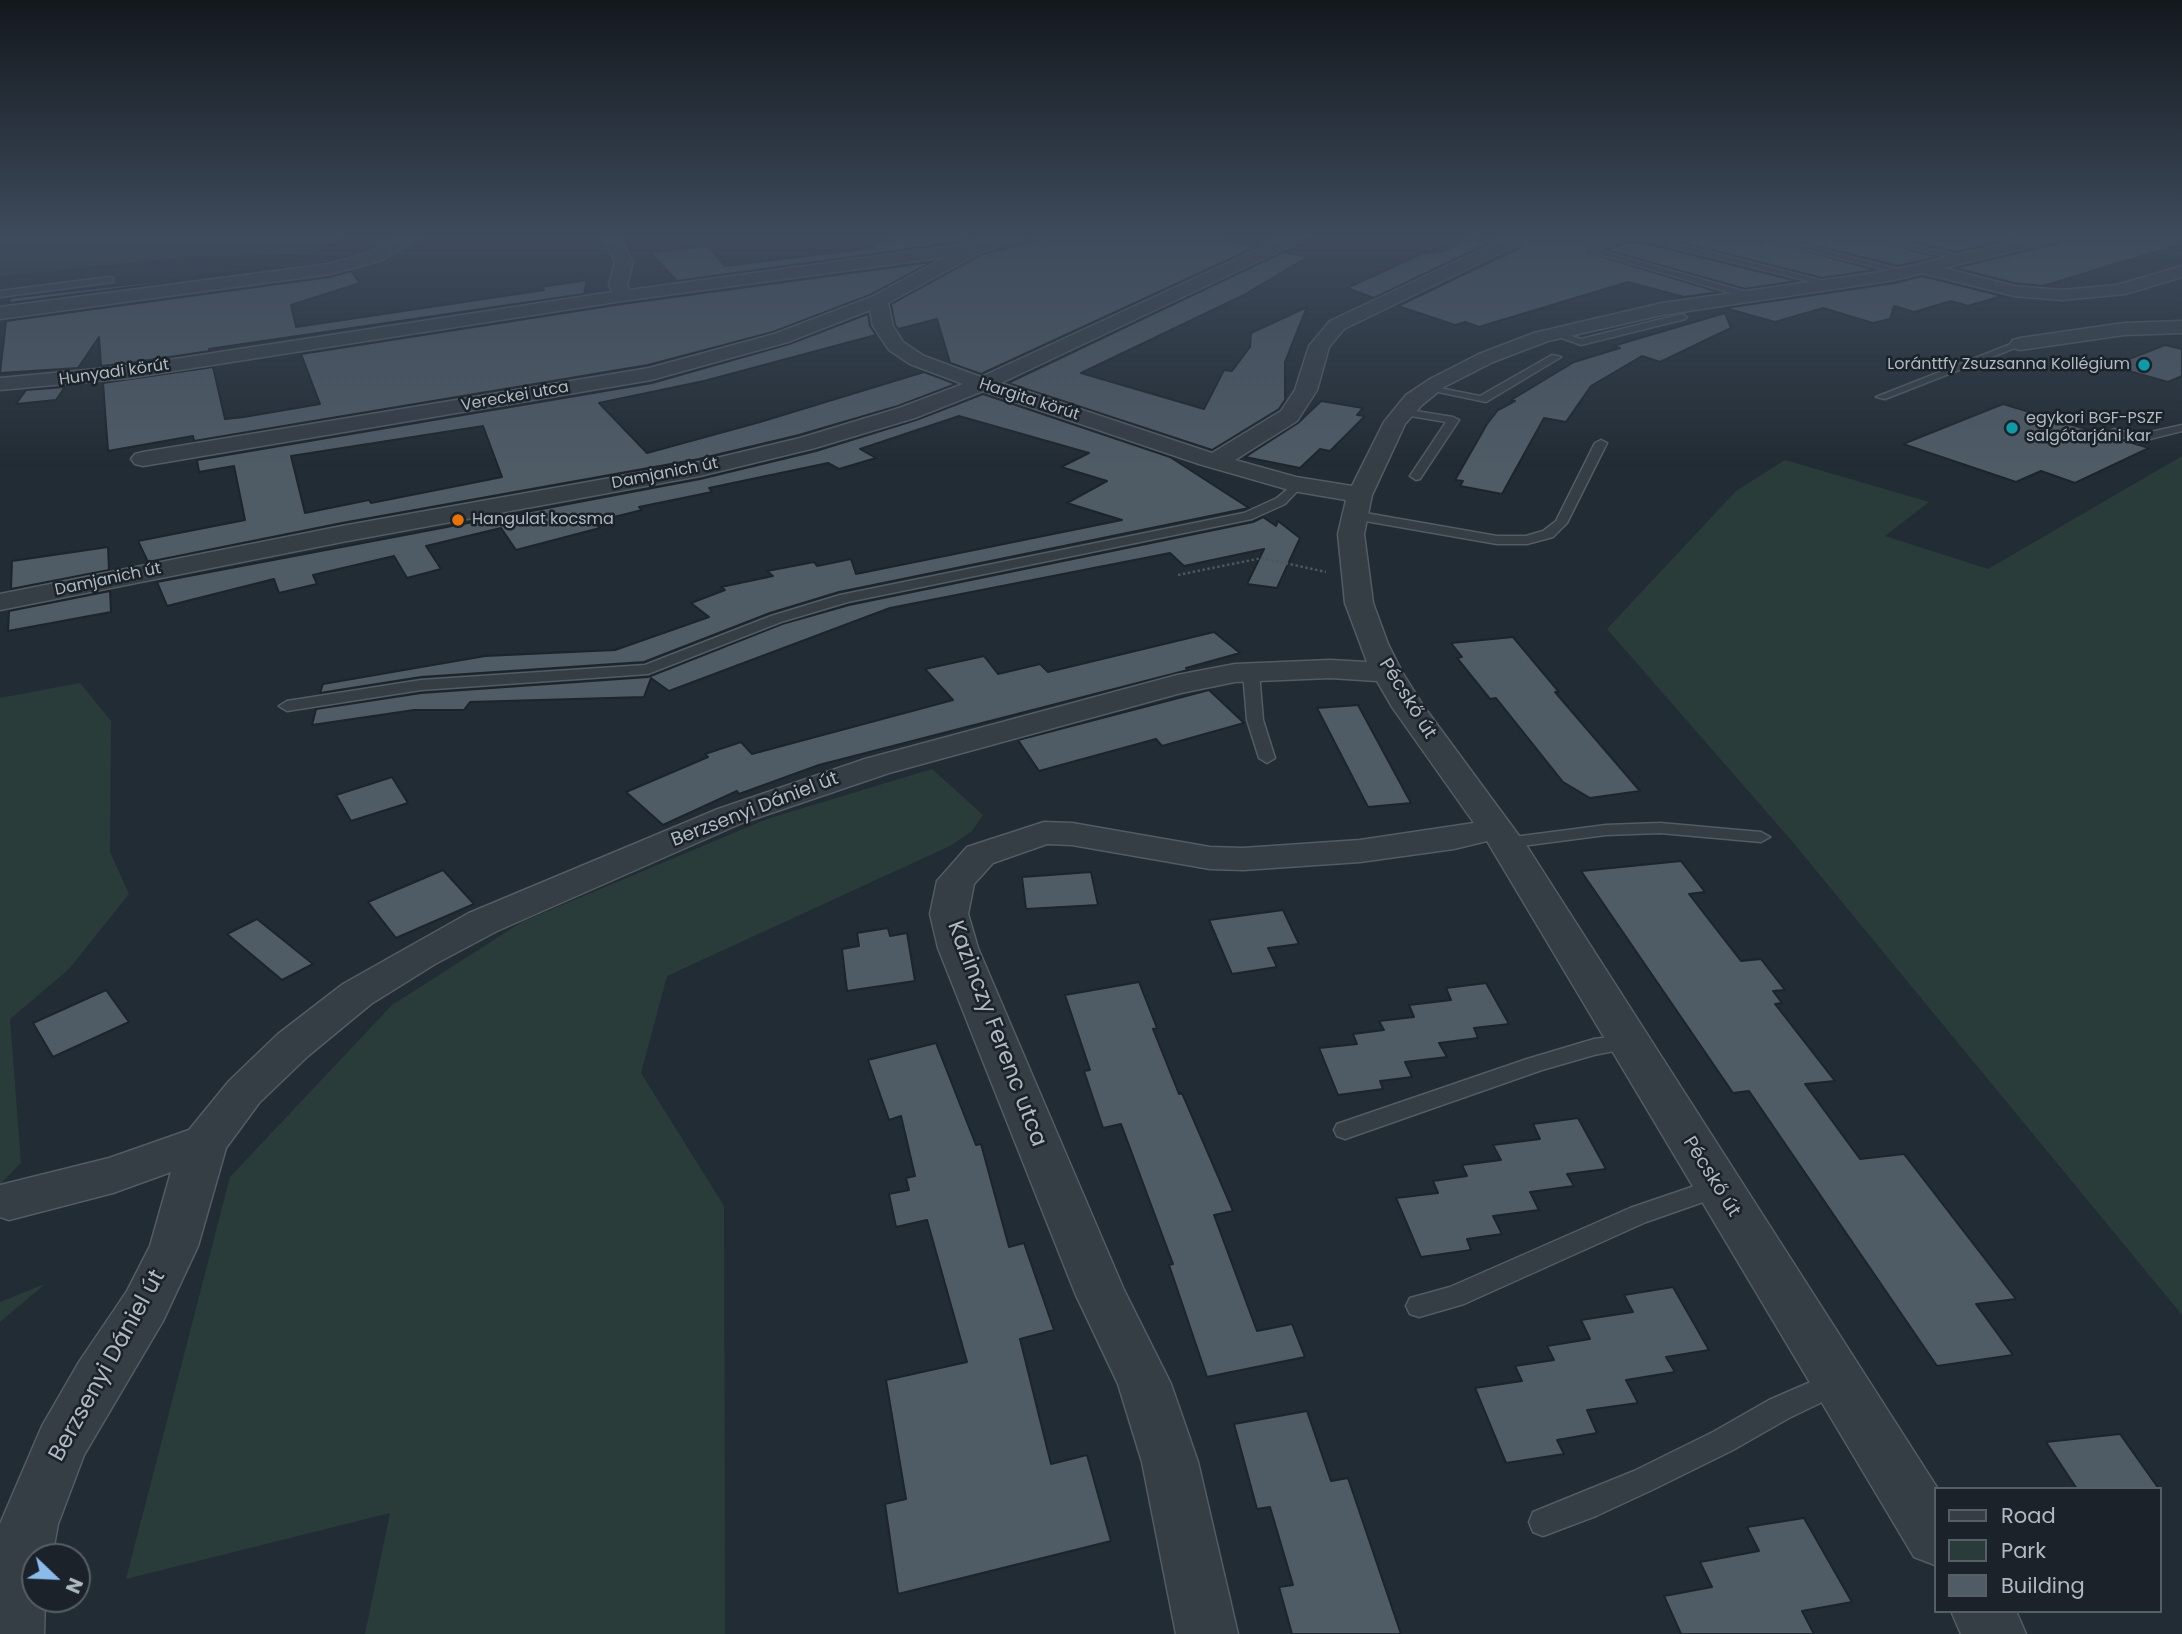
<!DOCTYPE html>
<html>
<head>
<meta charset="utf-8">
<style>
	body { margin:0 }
	#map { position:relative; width:2182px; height:1634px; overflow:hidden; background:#222c34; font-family:Poppins,sans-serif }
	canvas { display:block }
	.legend { position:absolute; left:1934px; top:1487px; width:228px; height:126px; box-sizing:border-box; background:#1b2229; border:2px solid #565e66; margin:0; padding:9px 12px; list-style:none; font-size:21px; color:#afb9c2 }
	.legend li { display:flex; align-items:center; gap:14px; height:35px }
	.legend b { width:35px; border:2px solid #565e66 }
	.north { position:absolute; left:21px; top:1543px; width:70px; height:70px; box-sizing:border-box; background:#1b2229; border:2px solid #565e66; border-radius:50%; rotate:113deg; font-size:19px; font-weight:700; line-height:28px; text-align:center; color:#afb9c2 }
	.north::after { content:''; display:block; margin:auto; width:24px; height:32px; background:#8bbbeb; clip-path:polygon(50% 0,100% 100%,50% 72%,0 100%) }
</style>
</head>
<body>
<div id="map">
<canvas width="2182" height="1634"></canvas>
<ul class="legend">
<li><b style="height:9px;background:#353d45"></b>Road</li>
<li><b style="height:19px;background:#2a3c3a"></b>Park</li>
<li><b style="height:19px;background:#4f5b65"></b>Building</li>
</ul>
<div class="north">N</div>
</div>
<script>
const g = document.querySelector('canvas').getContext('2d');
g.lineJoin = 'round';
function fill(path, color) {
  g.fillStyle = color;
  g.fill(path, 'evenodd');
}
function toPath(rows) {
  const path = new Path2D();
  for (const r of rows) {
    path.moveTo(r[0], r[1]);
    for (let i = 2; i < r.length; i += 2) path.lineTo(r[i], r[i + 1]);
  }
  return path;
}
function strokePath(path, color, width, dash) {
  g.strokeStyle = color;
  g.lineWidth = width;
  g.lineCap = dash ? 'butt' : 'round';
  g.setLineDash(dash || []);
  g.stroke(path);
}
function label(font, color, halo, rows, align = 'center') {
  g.font = font + ' Poppins,sans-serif';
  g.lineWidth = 5;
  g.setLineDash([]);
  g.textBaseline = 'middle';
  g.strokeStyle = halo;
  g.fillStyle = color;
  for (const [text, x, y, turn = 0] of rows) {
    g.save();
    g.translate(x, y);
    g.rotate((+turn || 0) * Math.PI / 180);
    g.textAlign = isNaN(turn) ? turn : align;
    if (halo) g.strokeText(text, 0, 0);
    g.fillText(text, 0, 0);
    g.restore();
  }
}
const green = toPath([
	[0,237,343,237,310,254,185,257,0,276],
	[2182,456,2182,1315,1791,840,1607,629,1736,491,1785,460,1929,502,1885,536,1988,569],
	[80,683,111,721,110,852,129,894,69,969,10,1019,21,1163,0,1184,0,698],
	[932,769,983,815,972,831,952,845,667,976,641,1073,724,1206,725,1634,365,1634,390,1513,126,1579,230,1177,392,1005,522,922,767,819],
	[45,1284,0,1322,0,1302]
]);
const building = toPath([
	[914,237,956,237,966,241,677,281,650,253,708,246,725,266,874,248,869,245,914,237],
	[1054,237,1201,237,1256,247,981,374,950,363,937,319,898,329,895,325,891,304,982,254,1054,237],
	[1532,237,1610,237,1592,242,1587,252,1719,292,1684,297,1628,282,1479,327,1465,322,1455,325,1398,306,1519,248,1532,237],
	[1660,237,1754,237,1876,270,1822,278,1660,237],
	[1781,237,1863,237,1937,257,1898,266,1781,237],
	[1892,237,1995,237,2008,240,1956,252,1892,237],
	[2063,237,2180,237,2181,244,2043,286,2014,283,1955,268,2059,243,2063,237],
	[1467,239,1489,243,1374,298,1347,288,1421,254,1444,251,1467,239],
	[1625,243,1644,243,1797,281,1745,289,1606,250,1625,243],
	[1283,252,1308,257,1242,296,1081,373,1204,409,1224,370,1232,371,1250,347,1251,333,1307,307,1285,362,1285,400,1279,409,1212,450,1008,383,1283,252],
	[341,257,328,261,9,303,10,298,280,267,279,265,341,257],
	[932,262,870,295,773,332,648,365,194,441,193,436,108,451,103,383,213,367,225,419,244,417,320,404,301,354,622,304,932,262],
	[351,271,360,283,291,305,296,327,544,290,541,287,587,280,584,294,209,349,210,351,129,363,101,366,99,337,78,368,0,373,6,321,330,277,351,271],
	[1922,276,2002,296,1968,306,1951,301,1914,312,1894,306,1890,319,1873,323,1823,308,1775,322,1725,308,1895,283,1922,276],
	[1725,313,1731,328,1660,362,1642,356,1591,386,1566,422,1544,418,1502,494,1460,486,1463,481,1455,480,1487,424,1498,410,1515,401,1511,400,1574,362,1620,348,1613,346,1725,313],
	[868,314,870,326,876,335,704,381,599,403,647,453,760,422,924,372,956,384,898,406,799,435,699,459,342,523,148,562,138,541,245,520,234,466,199,472,197,460,652,383,789,344,868,314],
	[483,426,502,477,371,503,369,500,305,513,291,456,483,426],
	[2165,345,2182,349,2182,376,2168,382,2111,366,2165,345],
	[65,387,56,400,16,404,26,390,65,387],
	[983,394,1170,457,1249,508,839,592,770,613,644,662,421,677,320,693,323,684,485,656,615,650,709,617,691,603,725,590,721,587,773,576,767,571,814,562,817,566,851,559,856,574,1122,520,1067,503,1107,481,1061,467,1089,453,959,416,860,449,876,458,839,469,828,463,709,488,712,492,639,507,642,510,594,522,600,528,516,550,501,528,426,546,441,569,407,578,394,556,313,575,317,584,279,593,274,579,167,606,157,582,700,479,816,451,916,420,983,394],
	[1321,401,1363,408,1357,415,1365,416,1330,451,1320,449,1300,468,1245,457,1298,423,1321,401],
	[2003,404,2149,448,2075,483,2041,471,2016,482,1903,444,2003,404],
	[1263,517,1276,526,1278,521,1300,538,1277,588,1247,584,1264,549,1184,566,1170,553,890,608,669,691,651,678,644,697,470,702,464,710,414,710,312,725,316,709,421,693,648,677,782,624,849,605,1253,522,1263,517],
	[108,547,109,570,11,589,12,561,108,547],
	[110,591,111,612,8,631,9,611,110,591],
	[1214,632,1240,653,1186,668,1188,670,819,765,739,794,737,791,663,825,626,792,708,757,705,754,741,742,752,754,953,700,925,669,984,656,998,674,1040,664,1048,672,1214,632],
	[1513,637,1559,692,1555,692,1640,791,1590,798,1563,782,1496,698,1490,699,1457,658,1462,657,1451,643,1513,637],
	[1209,690,1244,723,1162,746,1156,739,1039,771,1018,740,1209,690],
	[1358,705,1411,803,1368,807,1317,708,1358,705],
	[392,777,408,803,351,821,336,795,392,777],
	[1681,861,1705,892,1689,894,1741,961,1761,959,1785,990,1773,991,1782,1003,1775,1004,1835,1081,1805,1084,1860,1159,1904,1154,2016,1299,1976,1304,2013,1355,1937,1366,1749,1091,1733,1093,1581,871,1681,861],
	[443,870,474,904,396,938,368,902,443,870],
	[1091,872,1098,905,1026,909,1022,877,1091,872],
	[1283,910,1299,944,1268,948,1277,967,1232,974,1209,920,1283,910],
	[257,919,313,964,282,980,227,934,257,919],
	[888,928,890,936,907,933,915,981,847,991,842,949,859,946,857,933,888,928],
	[1139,982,1157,1028,1153,1029,1179,1094,1182,1093,1233,1211,1214,1215,1257,1331,1292,1324,1305,1357,1207,1377,1169,1265,1173,1264,1121,1124,1103,1128,1084,1071,1090,1070,1065,995,1139,982],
	[1486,983,1509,1024,1474,1028,1478,1038,1439,1043,1447,1057,1405,1062,1412,1077,1380,1081,1383,1089,1338,1095,1319,1048,1357,1044,1353,1034,1384,1030,1379,1021,1414,1017,1409,1005,1451,1000,1446,988,1486,983],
	[106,990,129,1022,53,1057,33,1023,106,990],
	[936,1043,976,1145,981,1144,1009,1247,1024,1243,1054,1330,1020,1339,1051,1464,1087,1455,1111,1541,898,1594,885,1504,906,1499,886,1380,967,1362,927,1220,896,1227,889,1194,909,1190,906,1178,915,1176,901,1116,889,1120,868,1060,936,1043],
	[1578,1118,1606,1169,1567,1174,1574,1186,1530,1192,1539,1210,1493,1216,1502,1234,1467,1239,1471,1250,1421,1257,1396,1198,1438,1193,1433,1181,1467,1176,1462,1165,1501,1160,1493,1145,1540,1139,1533,1124,1578,1118],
	[1673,1287,1709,1350,1666,1357,1675,1372,1626,1380,1638,1403,1587,1410,1597,1433,1557,1440,1564,1454,1506,1463,1475,1388,1522,1381,1515,1366,1554,1360,1547,1346,1590,1339,1581,1320,1633,1312,1624,1295,1673,1287],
	[1307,1411,1331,1481,1348,1478,1401,1634,1292,1634,1279,1587,1293,1585,1270,1507,1257,1509,1234,1424,1307,1411],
	[2120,1434,2159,1489,2077,1489,2046,1442,2120,1434],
	[1804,1518,1852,1602,1802,1611,1814,1634,1681,1634,1664,1596,1712,1587,1700,1562,1759,1551,1747,1527,1804,1518]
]);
const path = toPath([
	[2050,262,2075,268],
	[1178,575,1262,558,1326,572]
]);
const lane = toPath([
	[1619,237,1650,237,1836,284,1832,287,1644,240,1625,240,1598,250,1754,294,1754,298,1751,299,1589,251,1593,245,1619,237],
	[1757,237,1771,237,1910,272,1906,275,1757,237],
	[1866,237,1881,237,1968,258,1964,261,1866,237],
	[110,277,113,278,113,282,0,297,0,291,110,277],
	[1682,314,1687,317,1685,319,1581,345,1548,333,1553,330,1581,339,1682,314],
	[2016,342,2025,344,1885,399,1876,397,2016,342],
	[1552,355,1561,357,1486,402,1424,389,1429,386,1480,396,1552,355],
	[1403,409,1453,417,1459,420,1420,479,1416,480,1410,476,1446,422,1399,414,1399,410,1403,409],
	[2182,425,2182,431,2138,442,2108,432,2114,429,2137,435,2182,425],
	[1601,440,1607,443,1567,523,1553,537,1527,544,1497,544,1354,519,1348,515,1354,511,1497,536,1526,536,1543,531,1556,521,1595,443,1601,440],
	[1297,481,1303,485,1285,504,1252,519,848,602,781,622,648,674,421,690,287,711,279,706,287,701,421,680,645,665,771,616,840,595,1244,513,1277,498,1297,481],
	[1251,667,1259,672,1263,720,1275,758,1267,763,1259,758,1247,720,1243,672,1251,667],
	[1660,823,1761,832,1770,837,1761,842,1660,833,1606,835,1506,848,1497,843,1506,838,1606,825,1660,823],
	[1627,1035,1634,1037,1638,1042,1634,1047,1594,1055,1542,1070,1345,1139,1337,1136,1334,1130,1337,1124,1527,1059,1594,1039,1627,1035],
	[1718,1178,1726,1180,1730,1187,1726,1194,1646,1222,1464,1304,1419,1317,1410,1314,1406,1306,1410,1298,1450,1287,1630,1208,1718,1178],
	[1836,1371,1845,1375,1849,1383,1845,1391,1789,1418,1733,1450,1654,1489,1596,1516,1543,1536,1533,1532,1529,1522,1533,1512,1634,1471,1713,1432,1769,1400,1836,1371]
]);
const street = toPath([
	[401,237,422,237,380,261,330,274,0,319,0,307,329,264,368,253,401,237],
	[603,237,619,237,633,262,627,285,629,290,974,243,996,237,1022,237,1020,240,981,252,888,303,893,326,903,342,924,356,981,377,1284,237,1305,237,1303,240,1001,383,1212,453,1281,411,1295,390,1309,346,1330,321,1508,237,1529,237,1527,240,1344,329,1329,347,1317,390,1297,421,1235,460,1296,477,1352,486,1384,422,1406,395,1430,379,1479,354,1534,333,1662,303,1894,270,2032,237,2060,237,2058,240,1944,268,2014,286,2062,290,2117,285,2182,266,2182,277,2125,294,2062,300,2014,296,1922,273,1894,280,1662,315,1548,341,1493,362,1444,387,1422,405,1405,424,1372,495,1364,534,1373,603,1388,644,1402,672,1422,704,1528,848,1938,1489,1935,1489,1935,1565,1914,1557,1487,841,1454,849,1360,862,1243,870,1210,869,1072,845,1047,844,993,863,974,884,968,914,978,948,1124,1290,1171,1384,1198,1462,1238,1634,1176,1634,1142,1462,1118,1384,1075,1293,938,948,930,914,937,881,967,847,1044,822,1072,823,1210,847,1243,848,1360,840,1474,823,1392,707,1377,681,1330,678,1235,682,1181,693,889,773,742,823,497,931,435,964,371,1004,308,1056,259,1103,226,1148,198,1246,163,1321,84,1455,58,1524,52,1557,35,1557,35,1599,45,1599,44,1634,0,1634,0,1524,42,1426,79,1362,127,1291,150,1246,171,1172,113,1193,9,1220,0,1217,0,1185,109,1158,189,1130,229,1081,278,1034,343,984,469,913,718,809,865,759,1177,675,1235,664,1330,660,1367,662,1345,603,1338,534,1346,500,1293,491,1199,464,983,391,915,418,815,448,700,476,342,542,0,610,0,594,342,526,700,462,800,438,899,408,963,384,910,364,889,350,873,326,870,310,788,342,651,380,143,466,135,464,131,459,135,454,143,452,649,368,774,334,871,297,946,257,622,301,129,378,0,390,0,378,129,366,612,292,609,285,615,262,603,237],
	[2182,321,2182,333,2124,335,2020,350,2013,348,2010,344,2013,340,2020,338,2124,323,2182,321],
	[1951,1611,2016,1611,2026,1634,1961,1634,1951,1611]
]);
const markers = [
	[2144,365,7,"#0f9aa8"],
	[2012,428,7,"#0f9aa8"],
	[458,520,7,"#e8710a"]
];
const farPoinames = [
	["Loránttfy Zsuzsanna Kollégium",2130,365,"right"],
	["egykori BGF-PSZF",2026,419],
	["salgótarjáni kar",2026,437],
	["Hangulat kocsma",472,520]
];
const farStreetnames = [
	["Hunyadi körút",114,373,-8],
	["Vereckei utca",515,397,-10],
	["Hargita körút",1029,400,18],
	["Damjanich út",665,474,-11],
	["Damjanich út",108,580,-12]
];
const streetNames = [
	["Pécskő út",1407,699,58],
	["Berzsenyi Dániel út",755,810,-21],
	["Pécskő út",1711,1177,58]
];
const nearStreetnames = [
	["Kazinczy Ferenc utca",996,1034,69],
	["Berzsenyi Dániel út",108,1366,-61]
];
fill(green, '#2a3c3a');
fill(building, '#4f5b65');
strokePath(building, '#1d242b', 2);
strokePath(lane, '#535b63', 3);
strokePath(street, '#535b63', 3);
strokePath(path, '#485959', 2.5, [2.5, 2.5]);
fill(lane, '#353d45');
fill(street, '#353d45');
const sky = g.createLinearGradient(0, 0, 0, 466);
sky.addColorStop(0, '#13181d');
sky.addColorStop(0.51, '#3e4b5c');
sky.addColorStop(1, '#3e4b5c00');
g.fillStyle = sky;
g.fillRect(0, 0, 2182, 466);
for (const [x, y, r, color] of markers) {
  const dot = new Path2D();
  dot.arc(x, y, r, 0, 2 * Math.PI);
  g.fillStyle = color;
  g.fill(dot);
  strokePath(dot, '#1b2229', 2.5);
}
label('16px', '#afb9c2', '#1b2229', farPoinames, 'left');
label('16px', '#afb9c2', '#1b2229', farStreetnames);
label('19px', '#afb9c2', '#1b2229', streetNames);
label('23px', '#afb9c2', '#1b2229', nearStreetnames);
</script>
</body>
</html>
